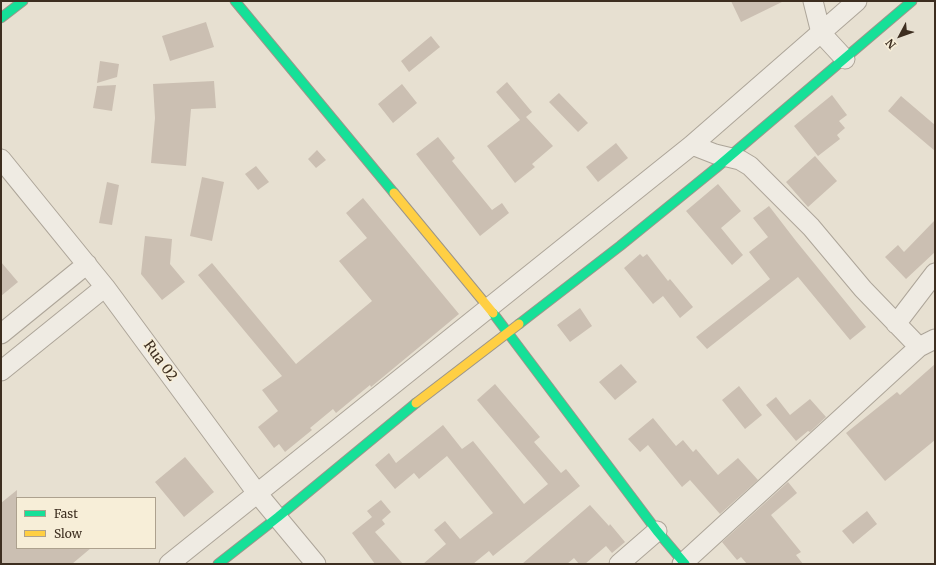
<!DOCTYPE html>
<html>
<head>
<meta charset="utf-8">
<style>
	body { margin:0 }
	#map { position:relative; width:936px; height:565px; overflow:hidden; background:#e7e0d1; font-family:Merriweather,serif }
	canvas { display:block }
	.frame { position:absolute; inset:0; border:2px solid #3d2e20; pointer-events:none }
	.legend { position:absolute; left:16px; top:497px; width:140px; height:52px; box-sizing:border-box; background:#f7eed8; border:1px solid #ada18e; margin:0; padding:5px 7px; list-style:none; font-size:12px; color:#3d2e20 }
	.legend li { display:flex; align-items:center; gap:8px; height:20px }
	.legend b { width:20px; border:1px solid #ada18e }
	.north { position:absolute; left:880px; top:16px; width:40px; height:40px; -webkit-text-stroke:3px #f7eed8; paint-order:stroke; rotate:229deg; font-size:11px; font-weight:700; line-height:16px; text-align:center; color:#3d2e20 }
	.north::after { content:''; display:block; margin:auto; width:14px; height:18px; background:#3d2e20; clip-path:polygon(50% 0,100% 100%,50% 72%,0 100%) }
</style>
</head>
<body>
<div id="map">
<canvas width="936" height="565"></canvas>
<div class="frame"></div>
<ul class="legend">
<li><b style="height:5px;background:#16e098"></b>Fast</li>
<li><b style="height:5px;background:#ffcf43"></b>Slow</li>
</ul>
<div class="north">N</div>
</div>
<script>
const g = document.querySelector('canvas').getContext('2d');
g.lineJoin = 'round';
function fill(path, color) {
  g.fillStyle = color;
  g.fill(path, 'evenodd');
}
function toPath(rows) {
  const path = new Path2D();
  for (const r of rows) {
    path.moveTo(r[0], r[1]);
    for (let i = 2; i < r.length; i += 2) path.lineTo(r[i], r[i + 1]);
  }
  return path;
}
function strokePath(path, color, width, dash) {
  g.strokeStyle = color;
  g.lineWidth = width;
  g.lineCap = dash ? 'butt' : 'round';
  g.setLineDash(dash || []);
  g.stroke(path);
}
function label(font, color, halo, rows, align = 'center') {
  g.font = font + ' Merriweather,serif';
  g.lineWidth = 3;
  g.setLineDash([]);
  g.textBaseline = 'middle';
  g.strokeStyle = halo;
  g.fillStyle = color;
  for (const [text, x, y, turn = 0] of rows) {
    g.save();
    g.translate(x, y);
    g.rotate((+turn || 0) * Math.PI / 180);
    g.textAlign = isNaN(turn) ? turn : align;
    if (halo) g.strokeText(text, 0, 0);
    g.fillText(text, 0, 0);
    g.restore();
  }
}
const building = toPath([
	[731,1,784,1,741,22],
	[206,22,214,47,170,61,162,36],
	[431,36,440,47,409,72,401,61],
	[100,61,119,64,117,77,97,83],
	[214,81,216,108,191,109,186,166,151,163,155,118,153,84],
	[507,82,532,112,526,117,553,146,532,164,535,167,515,183,487,146,520,120,496,92],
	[402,84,417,103,393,123,378,104],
	[116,85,112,111,93,108,97,86],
	[559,93,588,123,578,132,549,102],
	[832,95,847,115,839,121,845,128,837,135,840,139,818,156,794,126],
	[901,96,935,125,935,151,888,111],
	[438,137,455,158,452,161,492,210,502,203,509,213,480,236,416,154],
	[616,143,628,158,598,182,586,167],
	[317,150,326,160,316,168,308,159],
	[815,156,837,181,808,207,786,182],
	[256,166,269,182,258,190,245,174],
	[202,177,224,182,212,241,190,236],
	[107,182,119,185,112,225,99,223],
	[718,184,741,211,721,228,743,255,732,265,686,211],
	[363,198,459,314,371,387,370,385,336,413,333,409,310,428,312,430,285,452,279,444,274,448,258,427,278,411,262,390,282,376,198,275,212,263,296,364,372,301,339,261,367,238,346,213],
	[769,206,796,241,866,327,850,340,798,277,707,349,696,337,770,279,749,252,768,237,753,218],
	[935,220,935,252,906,279,885,257,898,245,904,252],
	[145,236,172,239,170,264,185,282,162,300,141,274],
	[640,254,643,257,647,254,668,281,670,279,693,307,680,318,663,296,653,304,624,268],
	[1,262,18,282,1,296],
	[580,308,592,326,570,342,557,325],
	[621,364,637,382,615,400,599,382],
	[935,364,935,440,885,481,846,433,897,392,900,395],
	[495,384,540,437,534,442,561,473,566,469,580,486,493,556,489,551,473,564,423,564,446,544,434,530,445,521,460,539,493,513,447,456,419,479,414,473,395,489,375,465,389,453,396,463,443,425,462,449,473,441,524,504,548,484,477,400],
	[739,386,762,415,745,429,722,400],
	[776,397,790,415,810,399,826,417,810,432,808,431,796,441,766,405],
	[653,418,676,446,683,440,693,452,696,449,718,475,738,458,758,480,720,514,690,480,682,487,648,445,640,452,628,439],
	[185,457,214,492,184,517,155,482],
	[788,482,797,493,771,515,801,552,796,555,803,564,747,564,741,557,737,560,722,542],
	[17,490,17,548,91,548,72,564,1,564,1,503],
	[381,500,391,512,382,520,385,524,375,532,403,564,375,564,352,533,372,517,367,511],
	[590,505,609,526,610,524,625,542,612,553,606,546,585,564,579,564,574,558,567,564,522,564],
	[867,511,877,524,853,544,842,531]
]);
const street = toPath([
	[813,1,821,33,845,59],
	[692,145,715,154,740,160,750,166,811,227,863,289,919,347],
	[1,159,105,287,257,493,316,564],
	[896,324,935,273],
	[1,334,87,264],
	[1,371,105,287],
	[169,564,692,145,857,1],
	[619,564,657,531],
	[682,564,919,347,935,339]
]);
const fast = toPath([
	[235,1,394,193],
	[1,18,23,1],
	[493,313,657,531,685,564],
	[519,324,620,246,716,168,912,1],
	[218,564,278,517,416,403]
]);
const slow = toPath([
	[394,193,493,313],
	[416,403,519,324]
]);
const streetNames = [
	["Rua 02",160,361,54]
];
fill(building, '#cbbfb2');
strokePath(street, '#ada599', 21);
strokePath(fast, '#9c958a', 11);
strokePath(slow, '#9c958a', 11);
strokePath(street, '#efebe3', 19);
strokePath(fast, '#16e098', 9);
strokePath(slow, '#ffcf43', 9);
label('14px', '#3d2e20', '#f7eed8', streetNames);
</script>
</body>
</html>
